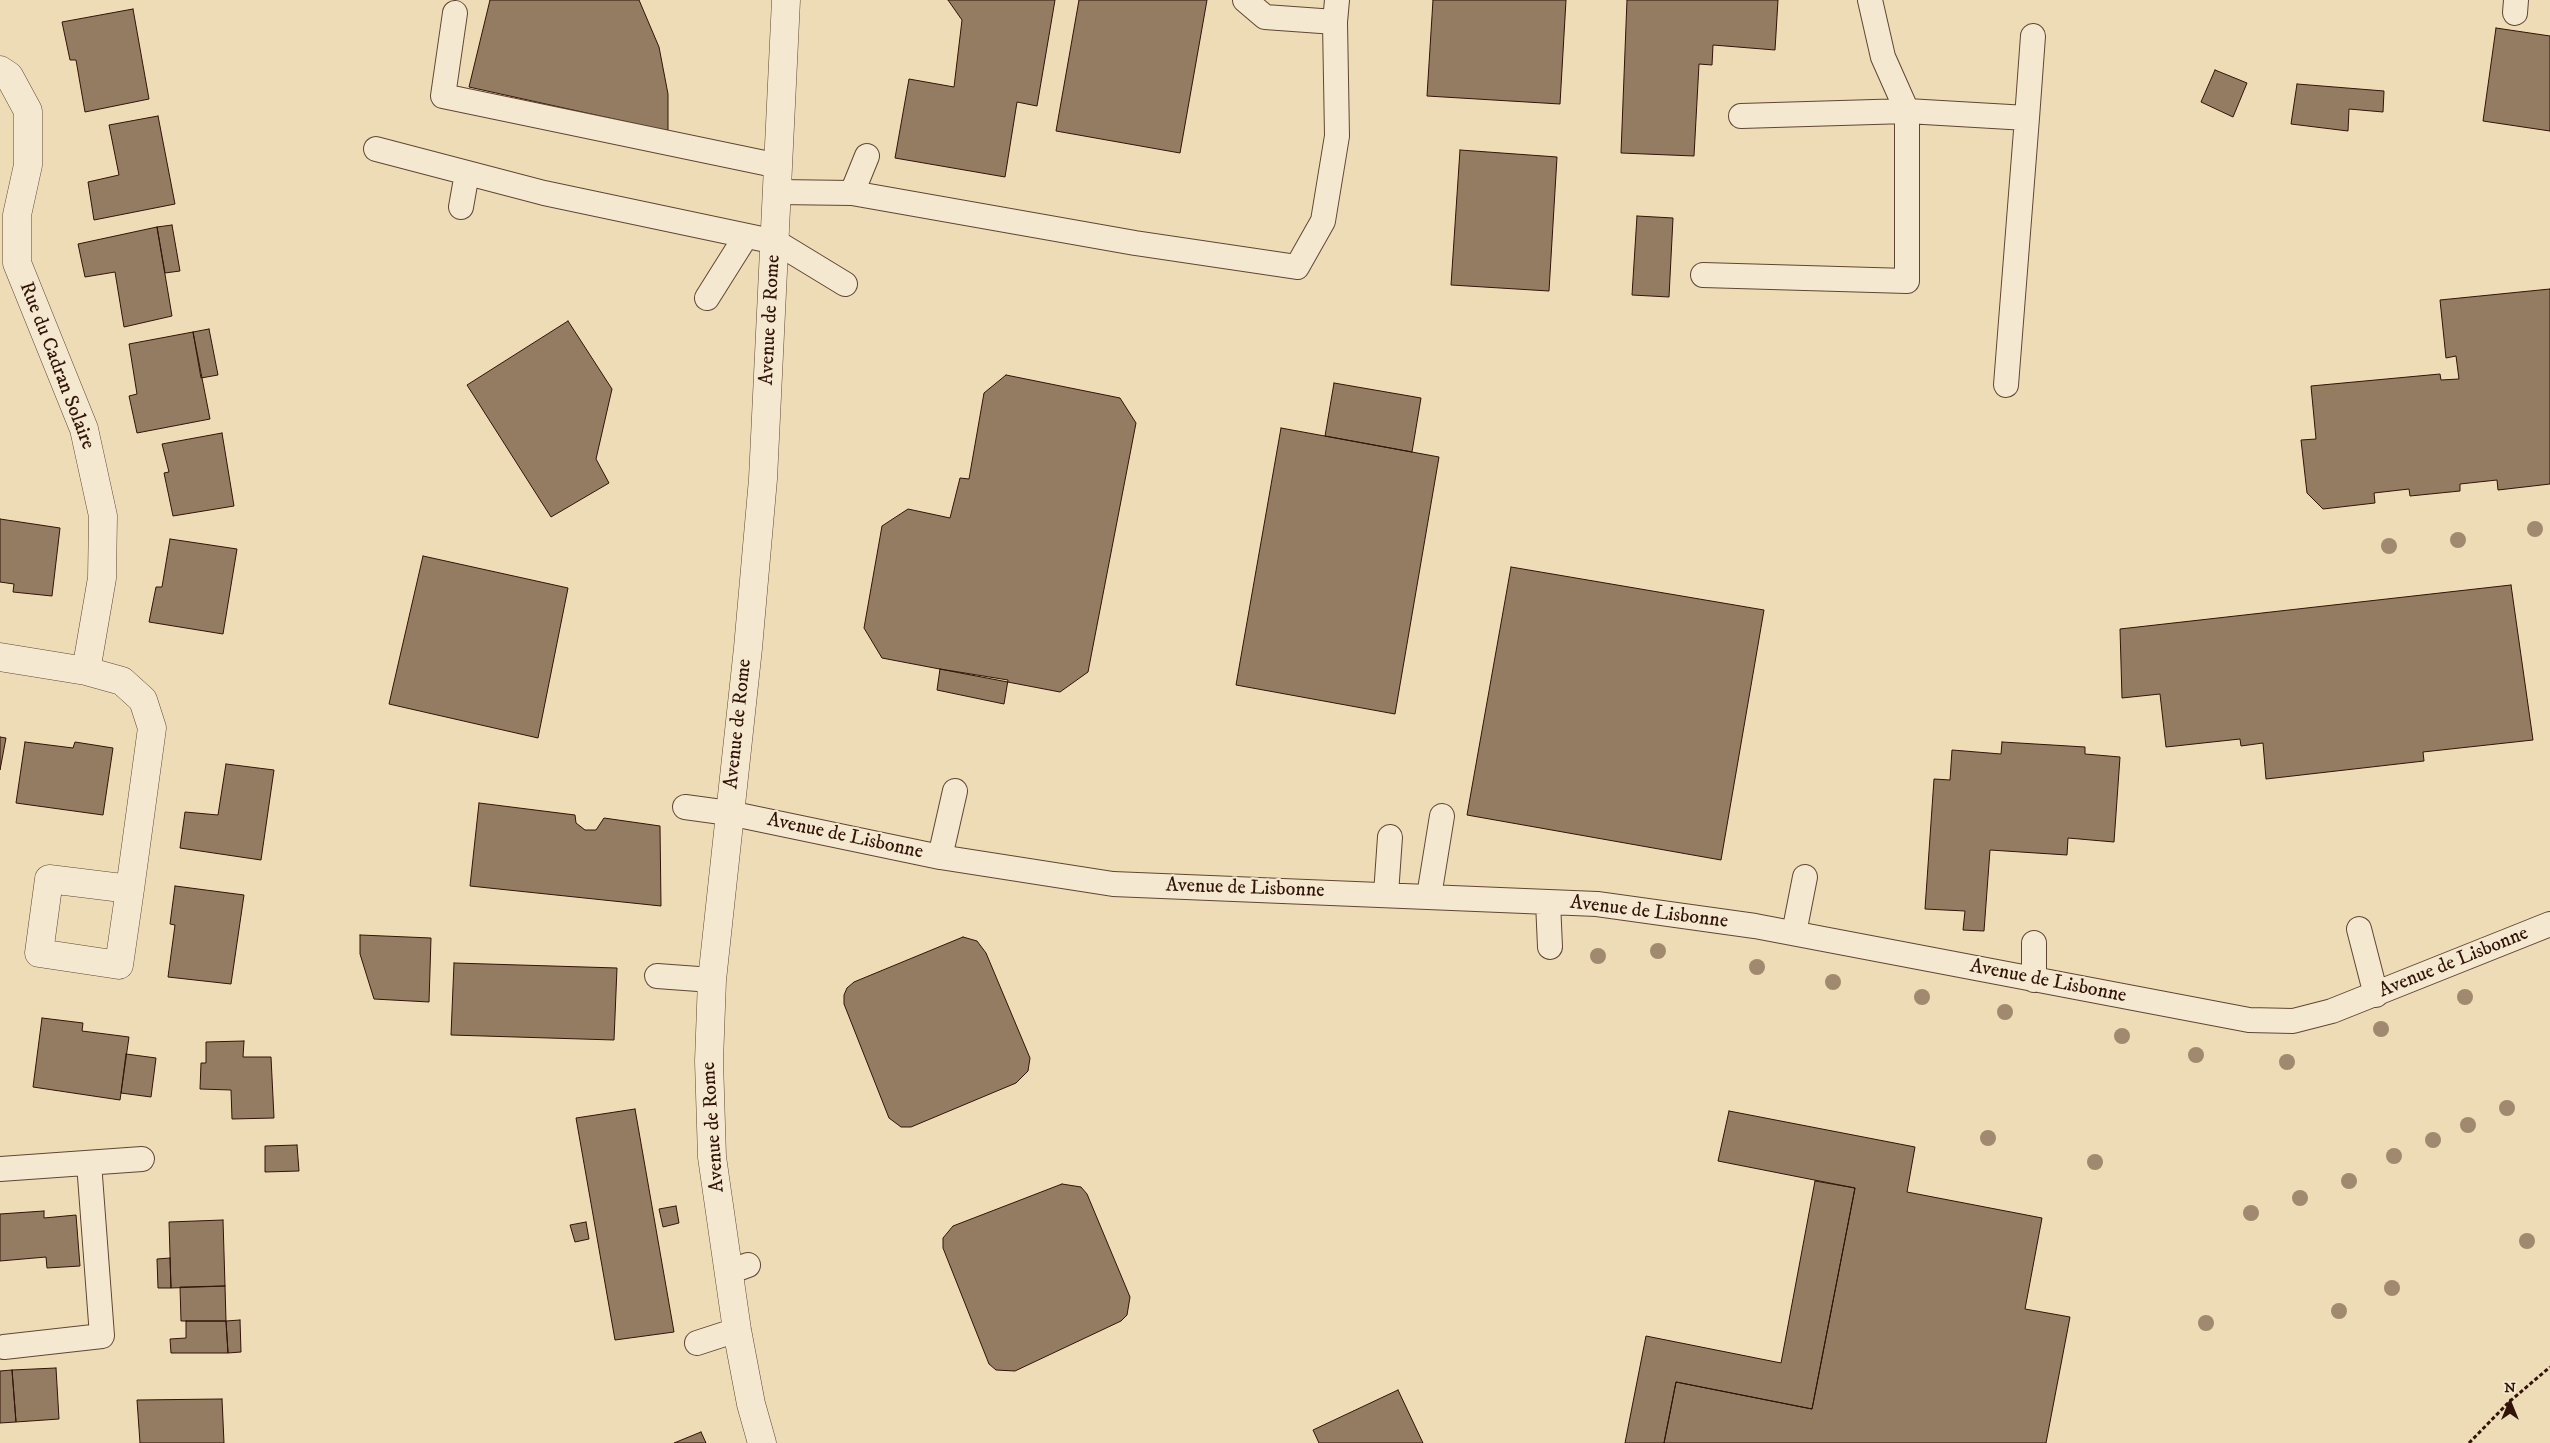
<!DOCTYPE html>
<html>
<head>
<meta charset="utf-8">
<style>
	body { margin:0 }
	#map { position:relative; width:2550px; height:1443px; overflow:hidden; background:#eedcb6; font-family:"IM FELL DW Pica",serif }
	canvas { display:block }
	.north { position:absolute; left:2485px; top:1378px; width:50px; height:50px; -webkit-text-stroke:4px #f4e8d0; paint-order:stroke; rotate:0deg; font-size:14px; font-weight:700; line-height:20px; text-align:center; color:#321308 }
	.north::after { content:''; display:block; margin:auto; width:18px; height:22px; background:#321308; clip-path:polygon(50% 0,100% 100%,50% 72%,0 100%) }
</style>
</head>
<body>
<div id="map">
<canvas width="2550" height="1443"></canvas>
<div class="north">N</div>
</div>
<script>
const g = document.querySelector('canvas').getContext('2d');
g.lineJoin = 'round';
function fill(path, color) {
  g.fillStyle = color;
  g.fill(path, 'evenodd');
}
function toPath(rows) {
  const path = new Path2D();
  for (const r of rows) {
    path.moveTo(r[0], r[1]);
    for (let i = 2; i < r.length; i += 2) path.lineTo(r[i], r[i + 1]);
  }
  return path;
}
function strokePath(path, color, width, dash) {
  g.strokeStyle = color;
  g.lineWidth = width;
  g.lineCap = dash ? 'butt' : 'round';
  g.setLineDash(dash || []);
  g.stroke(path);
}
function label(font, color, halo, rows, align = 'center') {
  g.font = font + ' "IM FELL DW Pica",serif';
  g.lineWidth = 4.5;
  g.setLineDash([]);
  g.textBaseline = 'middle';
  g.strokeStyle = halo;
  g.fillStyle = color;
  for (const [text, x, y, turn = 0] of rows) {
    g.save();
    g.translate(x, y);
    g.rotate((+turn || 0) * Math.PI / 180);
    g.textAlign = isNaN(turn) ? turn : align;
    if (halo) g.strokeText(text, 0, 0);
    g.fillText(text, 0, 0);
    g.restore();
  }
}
const building = toPath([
	[490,0,639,0,659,47,668,94,668,131,469,87,490,0],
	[948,0,1055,0,1037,106,1017,102,1005,177,895,158,909,79,954,87,962,20,948,0],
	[1079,0,1207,0,1180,153,1056,131,1079,0],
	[1433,0,1566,0,1560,104,1427,96,1433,0],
	[1627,0,1778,0,1775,50,1713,45,1712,65,1699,64,1694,156,1621,153,1627,0],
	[133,9,149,99,85,112,76,60,70,60,62,22,133,9],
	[2496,28,2550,36,2550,131,2483,121,2496,28],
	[2215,70,2247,83,2233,117,2201,102,2215,70],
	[2297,84,2384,91,2383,112,2349,109,2348,131,2291,124,2297,84],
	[158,116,175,204,94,220,88,182,119,175,109,125,158,116],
	[1460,150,1557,157,1549,291,1451,285,1460,150],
	[1637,216,1673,218,1669,297,1632,295,1637,216],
	[172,225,180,271,165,273,157,227,172,225],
	[157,227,172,316,124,327,115,272,85,277,78,244,157,227],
	[2550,289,2550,484,2498,490,2497,480,2460,484,2460,491,2410,496,2409,489,2374,493,2375,503,2323,509,2307,493,2301,440,2316,439,2311,386,2440,374,2441,380,2459,379,2456,356,2446,358,2440,300,2550,289],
	[568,321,612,389,596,459,609,483,551,517,467,385,568,321],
	[209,329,218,375,201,378,193,332,209,329],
	[193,332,210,419,137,433,129,396,137,394,129,344,193,332],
	[1006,375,1120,398,1136,423,1088,672,1060,692,882,658,864,628,882,526,908,509,950,518,960,478,969,479,984,393,1006,375],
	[1334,383,1421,398,1412,452,1325,436,1334,383],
	[1281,428,1439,457,1395,714,1236,685,1281,428],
	[222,433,234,506,173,516,164,473,169,472,162,444,222,433],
	[0,519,60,528,52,596,13,592,14,584,0,582,0,519],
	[170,539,237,549,223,634,149,622,156,587,162,587,170,539],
	[423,556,568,588,538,738,389,704,423,556],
	[1511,567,1764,610,1721,860,1467,815,1511,567],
	[2511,585,2533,740,2423,752,2424,761,2266,779,2263,743,2241,746,2240,739,2166,747,2160,694,2122,698,2120,629,2511,585],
	[940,669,1008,680,1004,704,937,690,940,669],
	[0,737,6,738,0,770,0,737],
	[25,742,73,748,75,742,113,748,103,815,16,803,25,742],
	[2002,742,2085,747,2085,754,2120,757,2114,842,2068,838,2067,855,1990,850,1984,931,1963,930,1965,911,1925,909,1934,779,1950,780,1952,750,2001,754,2002,742],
	[226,764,274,770,261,860,180,848,185,812,218,815,226,764],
	[479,803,575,815,576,823,585,830,596,830,604,818,660,826,661,906,470,886,479,803],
	[175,886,244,895,231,984,168,977,175,925,170,924,175,886],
	[360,935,431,938,429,1002,374,999,360,954,360,935],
	[963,937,977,941,986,953,1030,1058,1028,1071,1016,1083,911,1127,901,1127,889,1118,844,1004,844,995,847,988,854,982,963,937],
	[454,963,617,968,614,1040,451,1035,454,963],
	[42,1018,83,1023,82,1031,129,1037,120,1100,33,1087,42,1018],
	[244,1041,243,1057,271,1057,274,1118,232,1119,231,1090,200,1089,201,1063,206,1063,206,1042,244,1041],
	[126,1054,156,1058,151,1097,121,1093,126,1054],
	[635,1109,674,1332,615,1340,576,1118,635,1109],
	[1729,1111,1915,1147,1907,1192,2042,1218,2025,1309,2070,1317,2046,1443,1664,1443,1676,1382,1812,1409,1855,1188,1718,1161,1729,1111],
	[297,1145,299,1171,265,1172,265,1146,297,1145],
	[1815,1181,1855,1188,1812,1409,1676,1382,1664,1443,1625,1443,1646,1336,1781,1363,1815,1181],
	[1062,1184,1081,1187,1087,1194,1130,1297,1127,1315,1121,1321,1015,1371,996,1370,989,1364,943,1248,943,1238,953,1226,1062,1184],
	[676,1206,679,1223,663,1227,659,1209,676,1206],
	[44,1211,44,1218,76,1215,80,1266,47,1268,46,1257,0,1261,0,1214,44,1211],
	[223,1220,225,1286,171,1288,169,1222,223,1220],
	[586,1222,589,1239,575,1242,570,1225,586,1222],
	[170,1258,171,1288,158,1288,157,1259,170,1258],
	[225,1286,226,1321,181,1321,180,1287,225,1286],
	[240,1320,241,1352,228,1353,226,1321,240,1320],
	[186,1321,226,1321,228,1353,171,1353,170,1339,186,1338,186,1321],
	[56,1368,59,1419,16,1422,12,1370,56,1368],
	[12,1370,16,1422,0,1423,0,1371,12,1370],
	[1398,1390,1423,1443,1319,1443,1313,1430,1398,1390],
	[222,1399,224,1443,140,1443,137,1400,222,1399],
	[701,1432,706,1443,674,1443,701,1432]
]);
const path = toPath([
	[2469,1443,2509,1402,2550,1367]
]);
const service = toPath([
	[1245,0,1265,17,1335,22,1337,0],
	[455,13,443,96,779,166],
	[2515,13,2516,0],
	[1741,116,1907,111,2027,118,2006,385],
	[2027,118,2033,36],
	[376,149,544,193,776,242,845,284],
	[778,192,852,193,867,156],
	[852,193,1135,243,1297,267,1323,221,1337,136,1335,22],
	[461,207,467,173],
	[1703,275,1907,281,1907,111,1883,57,1870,0],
	[707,298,746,236],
	[685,807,729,813,940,857,1113,884,1597,904,1755,926,2249,1020,2293,1021,2332,1011,2550,924],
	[940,857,955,791],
	[1386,894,1390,837],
	[1429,896,1442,816],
	[1548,902,1550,947],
	[2359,929,2376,995],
	[1794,933,1805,877],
	[2034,943,2034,980],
	[657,976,712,980],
	[0,1169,142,1159],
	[729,1272,748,1265],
	[697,1343,737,1330],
	[4,1347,102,1336,89,1163]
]);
const minor = toPath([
	[0,70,9,76,28,111,28,165,17,215,17,263,84,429,103,516,102,578,86,671],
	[0,657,86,671,122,681,143,700,152,728,130,889,119,965,39,953,49,879,130,889]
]);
const tertiary = toPath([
	[762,1443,751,1404,737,1330,712,1157,709,1061,712,980,748,648,763,479,786,0]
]);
const trees = [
	[2535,529],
	[2458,540],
	[2389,546],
	[1658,951],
	[1598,956],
	[1757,967],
	[1833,982],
	[1922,997],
	[2465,997],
	[2005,1012],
	[2381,1029],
	[2122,1036],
	[2196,1055],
	[2287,1062],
	[2507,1108],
	[2468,1125],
	[1988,1138],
	[2433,1140],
	[2394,1156],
	[2095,1162],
	[2349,1181],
	[2300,1198],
	[2251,1213],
	[2527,1241],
	[2392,1288],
	[2339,1311],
	[2206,1323]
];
const streetNames = [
	["Avenue de Rome",771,320,-87],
	["Rue du Cadran Solaire",56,366,69],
	["Avenue de Rome",739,724,-84],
	["Avenue de Lisbonne",845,837,12],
	["Avenue de Lisbonne",1245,889,2],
	["Avenue de Lisbonne",1649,913,7],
	["Avenue de Lisbonne",2454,963,-22],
	["Avenue de Lisbonne",2048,982,11],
	["Avenue de Rome",714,1127,-94]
];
fill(building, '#947c62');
strokePath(building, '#321308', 1);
strokePath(service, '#614534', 26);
strokePath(minor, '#614534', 29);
strokePath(tertiary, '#614534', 29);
strokePath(path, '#321308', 3, [4, 2.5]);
strokePath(service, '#f4e8d0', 24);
strokePath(minor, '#f4e8d0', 28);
strokePath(tertiary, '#f4e8d0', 28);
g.fillStyle = '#a0896e';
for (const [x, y] of trees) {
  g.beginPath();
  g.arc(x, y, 8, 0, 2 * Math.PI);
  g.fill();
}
label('20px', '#321308', '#f4e8d0', streetNames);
</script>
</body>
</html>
